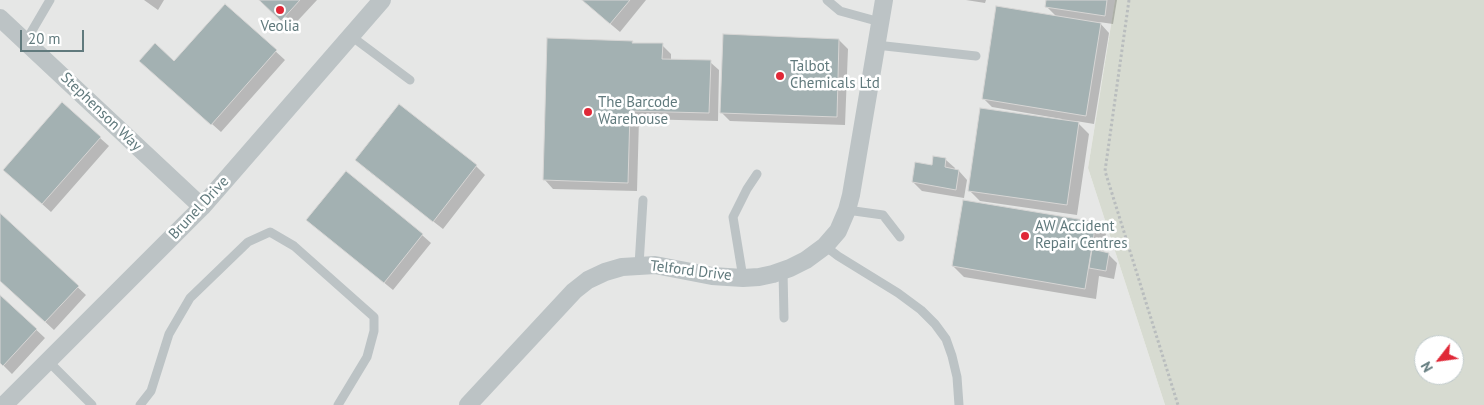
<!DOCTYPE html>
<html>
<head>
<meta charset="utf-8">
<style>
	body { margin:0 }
	#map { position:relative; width:1484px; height:405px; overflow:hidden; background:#f6f5f2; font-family:"PT Sans",sans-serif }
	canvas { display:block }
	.north { position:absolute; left:1414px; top:335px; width:50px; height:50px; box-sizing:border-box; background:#fff; border:1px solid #c0cacb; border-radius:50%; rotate:240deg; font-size:14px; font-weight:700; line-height:20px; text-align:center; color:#617a7d }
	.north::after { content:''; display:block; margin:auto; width:18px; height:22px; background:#e02837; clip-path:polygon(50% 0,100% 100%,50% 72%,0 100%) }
	.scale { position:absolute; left:20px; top:30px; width:64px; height:22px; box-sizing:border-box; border:2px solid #617a7d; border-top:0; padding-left:6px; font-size:15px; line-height:18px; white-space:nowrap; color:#617a7d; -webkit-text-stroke:4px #fff; paint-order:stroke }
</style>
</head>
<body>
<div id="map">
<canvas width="1484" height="405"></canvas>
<div class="north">N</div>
<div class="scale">20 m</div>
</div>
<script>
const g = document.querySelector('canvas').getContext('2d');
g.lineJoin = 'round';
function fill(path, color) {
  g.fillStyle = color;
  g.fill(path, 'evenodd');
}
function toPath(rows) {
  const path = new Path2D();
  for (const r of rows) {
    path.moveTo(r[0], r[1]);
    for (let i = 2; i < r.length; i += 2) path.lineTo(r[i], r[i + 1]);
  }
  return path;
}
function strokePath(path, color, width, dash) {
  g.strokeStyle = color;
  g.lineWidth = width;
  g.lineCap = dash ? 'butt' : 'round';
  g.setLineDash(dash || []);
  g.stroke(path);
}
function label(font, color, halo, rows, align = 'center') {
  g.font = font + ' "PT Sans",sans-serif';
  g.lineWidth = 5;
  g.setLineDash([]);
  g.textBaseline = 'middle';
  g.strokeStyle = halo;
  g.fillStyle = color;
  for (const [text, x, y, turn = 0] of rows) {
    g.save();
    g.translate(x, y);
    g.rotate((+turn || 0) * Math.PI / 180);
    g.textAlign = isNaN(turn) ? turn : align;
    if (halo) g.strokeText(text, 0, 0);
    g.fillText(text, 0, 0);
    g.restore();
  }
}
const built = toPath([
	[0,0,1115,0,1088,168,1165,405,0,405]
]);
const green = toPath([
	[1115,0,1484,0,1484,405,1165,405,1088,168],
	[1424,345,1454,345,1454,375,1424,375]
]);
const shadow = toPath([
	[144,0,164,0,158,10],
	[260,0,317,0,290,29],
	[582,0,646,0,620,32],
	[966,0,986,0,985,3],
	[1048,0,1117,0,1113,24,1099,22,1109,33,1094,124,1076,121,1089,134,1077,215,980,201,969,190,1061,121,1062,119,992,107,983,98,1057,17,1047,7],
	[225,5,285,60,221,132,150,69,174,63],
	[839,40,848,49,845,125,730,121,721,112],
	[632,42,634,44,662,45,671,54,671,61,710,62,719,70,718,121,639,119,637,191,553,189,545,180],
	[399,105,476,166,485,175,443,229,366,169,357,160],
	[100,138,109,146,51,212,13,178],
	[946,160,955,168,954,170,959,171,967,180,964,198,922,191,913,182,933,166],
	[0,215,86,295,54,330,0,280],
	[308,220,422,235,431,243,393,290],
	[1096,223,1106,234,1103,253,1108,254,1117,263,1114,279,1099,276,1096,299,964,277,953,266],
	[0,296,45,338,12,374,0,362]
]);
const building = toPath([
	[259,0,300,0,281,21,259,0],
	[582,0,630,0,610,24,582,0],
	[1046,0,1107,0,1105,16,1045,7,1046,0],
	[225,4,277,50,211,125,139,61,155,43,174,61,225,4],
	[996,6,1101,23,1086,116,982,99,996,6],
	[723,34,839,39,837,117,720,113,723,34],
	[547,38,633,41,632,43,663,43,662,59,711,60,709,113,630,111,628,183,543,180,547,38],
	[62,102,101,137,42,204,3,170,62,102],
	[399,104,477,165,433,222,355,160,399,104],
	[980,108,1079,122,1067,205,968,191,980,108],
	[933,156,946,158,945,167,959,170,956,190,912,182,915,162,932,165,933,156],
	[346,171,423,234,384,283,306,220,346,171],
	[963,200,1096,222,1085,289,952,266,963,200],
	[0,213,79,286,45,322,0,281,0,213],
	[1092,249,1109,253,1106,271,1089,268,1092,249],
	[0,295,37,329,3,366,0,363,0,295]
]);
const path = toPath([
	[1129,0,1105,171,1178,405]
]);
const lane = toPath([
	[827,0,840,11,880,22],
	[351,36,410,80],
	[26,41,50,0],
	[876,45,976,56],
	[847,210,883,215,900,237],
	[825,246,838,256,898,293,921,310,935,324,946,339,952,356,957,377,959,405],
	[639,265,643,200],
	[783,271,784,318],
	[743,278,733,217,747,189,757,174],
	[48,361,92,405],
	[140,405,151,391,169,334,190,298,248,242,270,232,294,246,374,317,374,331,367,357,338,405]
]);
const street = toPath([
	[0,18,202,207],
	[4,405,202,207,382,0],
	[468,405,574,291,588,280,605,272,622,267,655,265,712,276,743,278,759,277,773,274,790,268,806,260,825,246,838,231,847,210,851,195,884,0]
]);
const markers = [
	[280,10,5,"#e02837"],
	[780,76,5,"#e02837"],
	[588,112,5,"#e02837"],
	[1025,236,5,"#e02837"]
];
const poiNames = [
	["Veolia",280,27,"center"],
	["Talbot",790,67],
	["Chemicals Ltd",790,84],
	["The Barcode",598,103],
	["Warehouse",598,120],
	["AW Accident",1035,227],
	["Repair Centres",1035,244]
];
const streetNames = [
	["Stephenson Way",101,112,44],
	["Brunel Drive",199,208,-47],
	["Telford Drive",691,271,7]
];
fill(built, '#e6e7e6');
fill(green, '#d7dbd1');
fill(shadow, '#0003');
fill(building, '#a3b1b2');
strokePath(building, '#d7d6d5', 1);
strokePath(path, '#b9bdbe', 3, [2.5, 2.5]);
strokePath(lane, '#bcc3c5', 9);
strokePath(street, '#bcc3c5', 18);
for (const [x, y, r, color] of markers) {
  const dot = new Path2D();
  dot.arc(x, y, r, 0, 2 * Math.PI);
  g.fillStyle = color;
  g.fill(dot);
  strokePath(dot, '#fff', 2);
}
label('15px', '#617a7d', '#fff', poiNames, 'left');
label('15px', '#617a7d', '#fff', streetNames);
</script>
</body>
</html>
